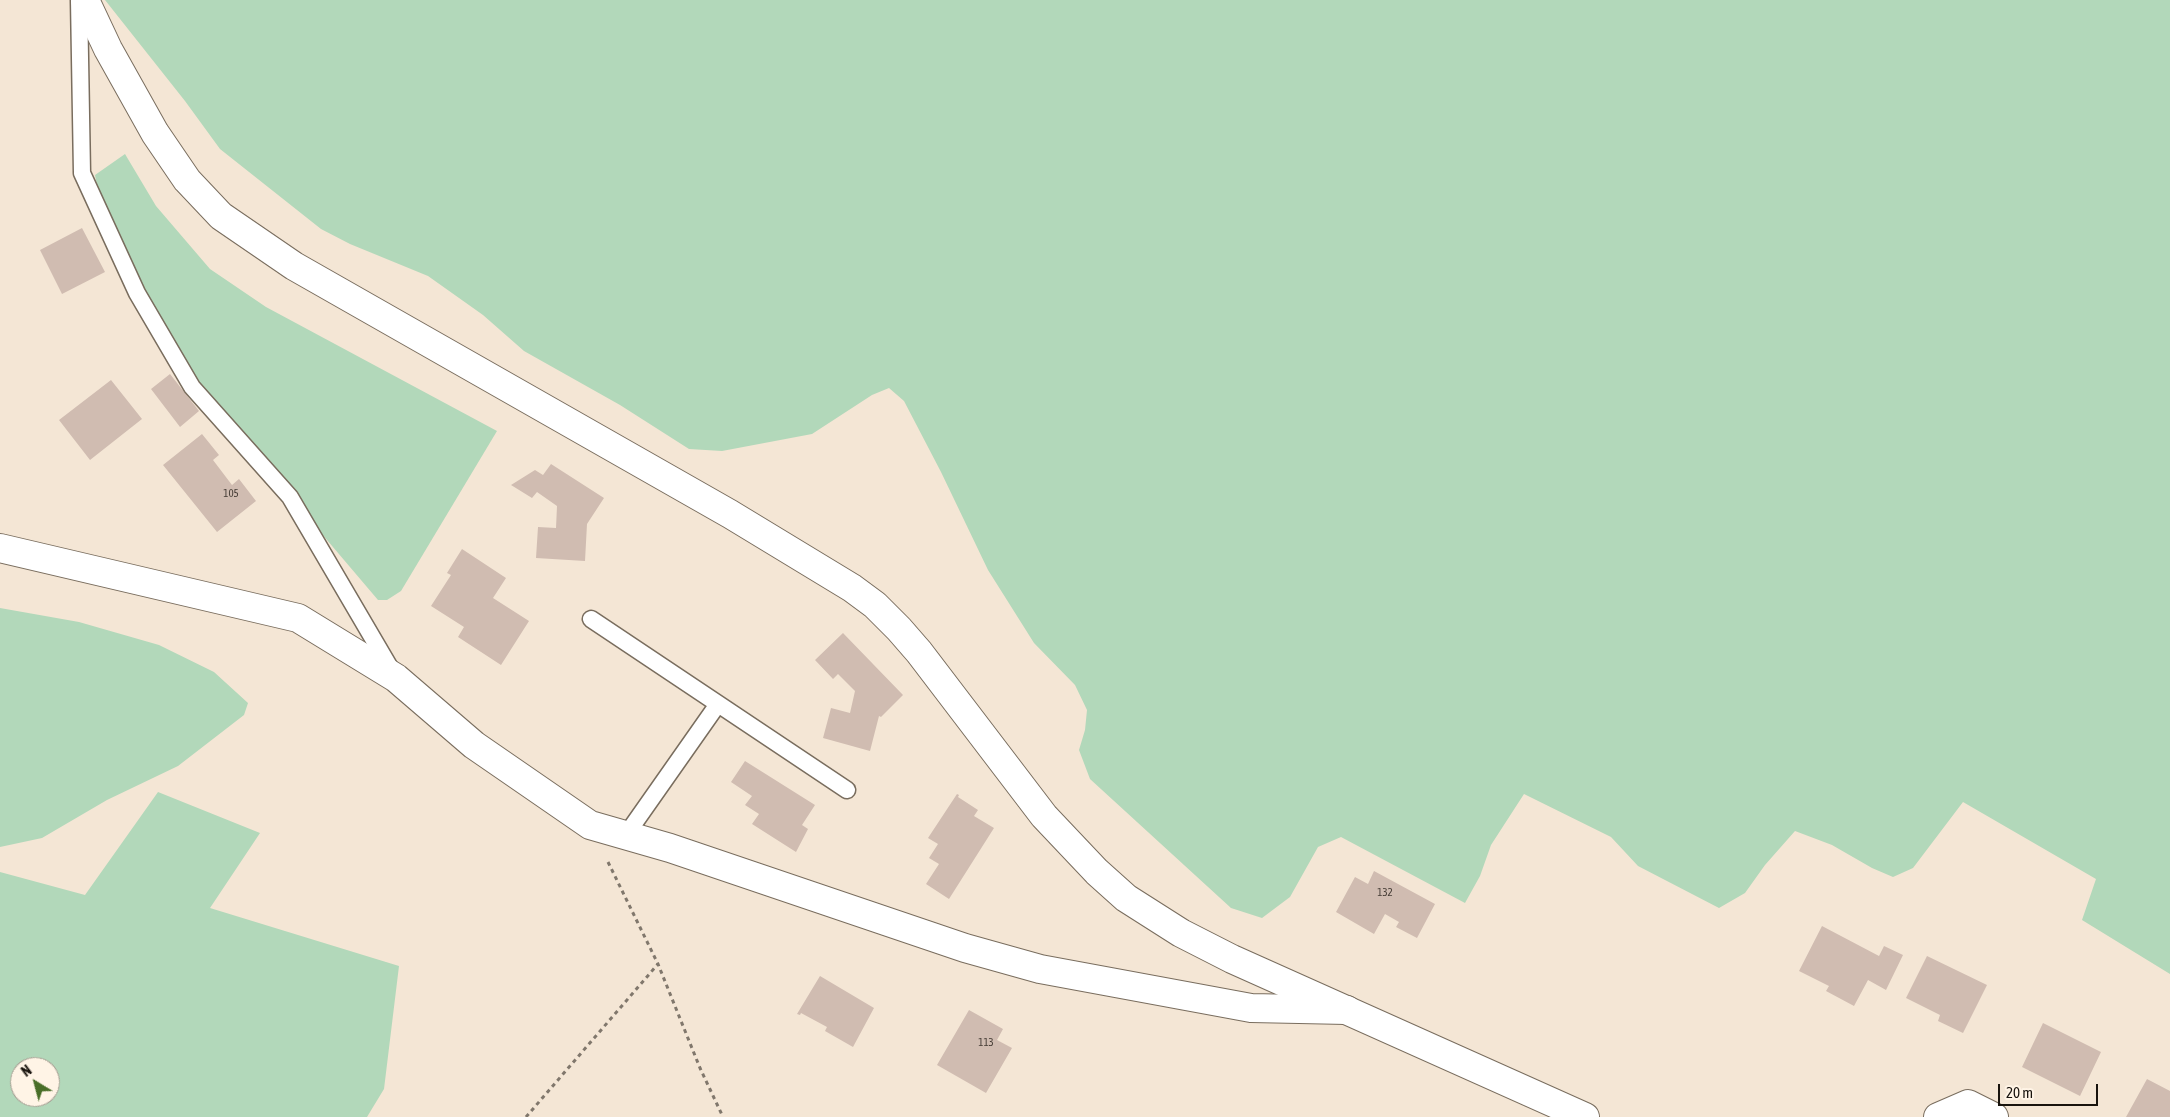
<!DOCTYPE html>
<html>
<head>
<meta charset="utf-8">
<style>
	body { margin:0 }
	#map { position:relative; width:2170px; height:1117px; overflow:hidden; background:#f4e6d5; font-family:"Asap Condensed",sans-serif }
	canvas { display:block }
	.north { position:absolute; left:10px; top:1057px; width:50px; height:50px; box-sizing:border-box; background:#fff4e6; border:1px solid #a39a8f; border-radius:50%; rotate:323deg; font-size:14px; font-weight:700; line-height:20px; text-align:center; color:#18130d }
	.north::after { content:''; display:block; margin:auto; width:18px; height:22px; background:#496e28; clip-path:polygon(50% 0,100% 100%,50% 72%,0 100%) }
	.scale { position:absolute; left:1998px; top:1084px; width:100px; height:22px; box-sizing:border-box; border:2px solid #18130d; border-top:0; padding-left:6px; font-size:15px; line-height:18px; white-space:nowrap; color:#18130d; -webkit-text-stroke:4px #fff4e6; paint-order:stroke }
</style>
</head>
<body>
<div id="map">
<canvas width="2170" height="1117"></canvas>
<div class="north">N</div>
<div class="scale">20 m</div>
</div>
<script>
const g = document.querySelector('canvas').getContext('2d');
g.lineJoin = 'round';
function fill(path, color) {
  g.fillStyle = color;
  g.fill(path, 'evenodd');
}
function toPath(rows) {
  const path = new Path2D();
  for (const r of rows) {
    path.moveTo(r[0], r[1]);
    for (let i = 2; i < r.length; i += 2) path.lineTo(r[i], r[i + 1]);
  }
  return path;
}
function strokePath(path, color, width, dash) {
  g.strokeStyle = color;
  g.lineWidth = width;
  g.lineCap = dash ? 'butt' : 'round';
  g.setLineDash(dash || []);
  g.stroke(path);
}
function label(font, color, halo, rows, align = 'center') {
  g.font = font + ' "Asap Condensed",sans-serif';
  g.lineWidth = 4;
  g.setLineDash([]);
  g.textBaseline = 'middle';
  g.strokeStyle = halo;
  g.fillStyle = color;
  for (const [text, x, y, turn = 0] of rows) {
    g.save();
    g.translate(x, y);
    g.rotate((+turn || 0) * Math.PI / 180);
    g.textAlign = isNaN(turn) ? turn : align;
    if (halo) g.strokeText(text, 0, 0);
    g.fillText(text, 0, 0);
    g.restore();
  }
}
const green = toPath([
	[105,0,2170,0,2170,974,2082,920,2096,879,1963,802,1913,868,1893,877,1872,868,1832,845,1795,831,1765,865,1745,893,1719,908,1638,866,1611,837,1524,794,1491,845,1480,876,1465,903,1341,837,1318,847,1290,897,1262,918,1231,908,1090,779,1079,750,1085,730,1087,710,1075,685,1034,643,988,570,941,472,904,401,889,388,872,395,812,434,722,451,689,449,620,405,524,351,483,315,428,276,350,244,321,229,220,149,185,101],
	[125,154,156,206,210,269,266,307,497,431,401,591,387,600,378,600,225,420,190,373,129,267,98,191,95,175],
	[0,608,79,622,159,645,214,672,248,703,244,715,178,766,107,800,42,838,0,847],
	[158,792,260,833,210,908,399,966,384,1089,367,1117,0,1117,0,872,85,895],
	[20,1067,50,1067,50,1097,20,1097]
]);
const building = toPath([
	[82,228,105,272,62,294,40,250],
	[170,374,199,411,180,427,151,389],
	[111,380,142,419,90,460,59,420],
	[202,434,219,455,213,460,232,485,239,479,256,501,217,532,163,465],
	[551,464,604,498,587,524,585,561,536,558,538,527,556,528,557,506,537,492,532,498,511,485,535,470,543,475],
	[462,549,506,578,493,598,529,621,501,665,458,637,464,627,431,606,451,575,447,573],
	[843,633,903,695,881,717,879,716,870,751,823,738,831,708,850,713,855,691,838,674,833,679,815,660],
	[745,761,815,805,802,825,808,829,796,852,752,824,759,814,745,805,752,796,731,782],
	[957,794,959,795,958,797,978,810,974,816,994,828,949,899,926,884,939,864,929,858,938,844,928,838],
	[1374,871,1435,904,1417,938,1396,927,1399,922,1385,914,1374,934,1336,912,1355,877,1368,884],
	[1822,926,1879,956,1884,946,1903,955,1886,990,1868,980,1854,1006,1826,991,1829,986,1799,971],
	[1927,956,1987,985,1963,1033,1938,1021,1940,1015,1906,998],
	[820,976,874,1008,853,1047,825,1031,827,1027,801,1013,800,1015,797,1014],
	[969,1010,1003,1029,997,1040,1012,1048,986,1093,937,1065],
	[2043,1023,2101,1052,2080,1096,2022,1067],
	[2147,1079,2170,1091,2170,1117,2126,1117]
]);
const path = toPath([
	[608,862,658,964,700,1068,723,1117],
	[526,1117,658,964]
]);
const lane = toPath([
	[79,0,82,173,137,293,192,387,290,497,392,671],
	[591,619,847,790],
	[626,835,718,704]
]);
const street = toPath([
	[0,548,298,618,396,678,474,745,590,825,670,848,965,948,1040,969,1251,1008,1347,1010],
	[1938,1117,1968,1104,1994,1117]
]);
const secondary = toPath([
	[85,0,108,49,155,133,187,180,221,216,294,266,730,514,852,588,875,605,899,629,919,652,1044,816,1097,872,1126,898,1181,933,1232,959,1585,1117]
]);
const numberNames = [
	["105",231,494],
	["132",1385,893],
	["113",986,1043]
];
fill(green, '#b2d8ba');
fill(building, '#d0bcb1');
strokePath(lane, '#796d5e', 19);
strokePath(street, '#796d5e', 30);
strokePath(secondary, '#796d5e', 30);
strokePath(path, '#80776c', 3, [4, 4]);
strokePath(lane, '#fff', 16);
strokePath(street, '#fff', 28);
strokePath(secondary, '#fff', 28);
label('11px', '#463d36', null, numberNames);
</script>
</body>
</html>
